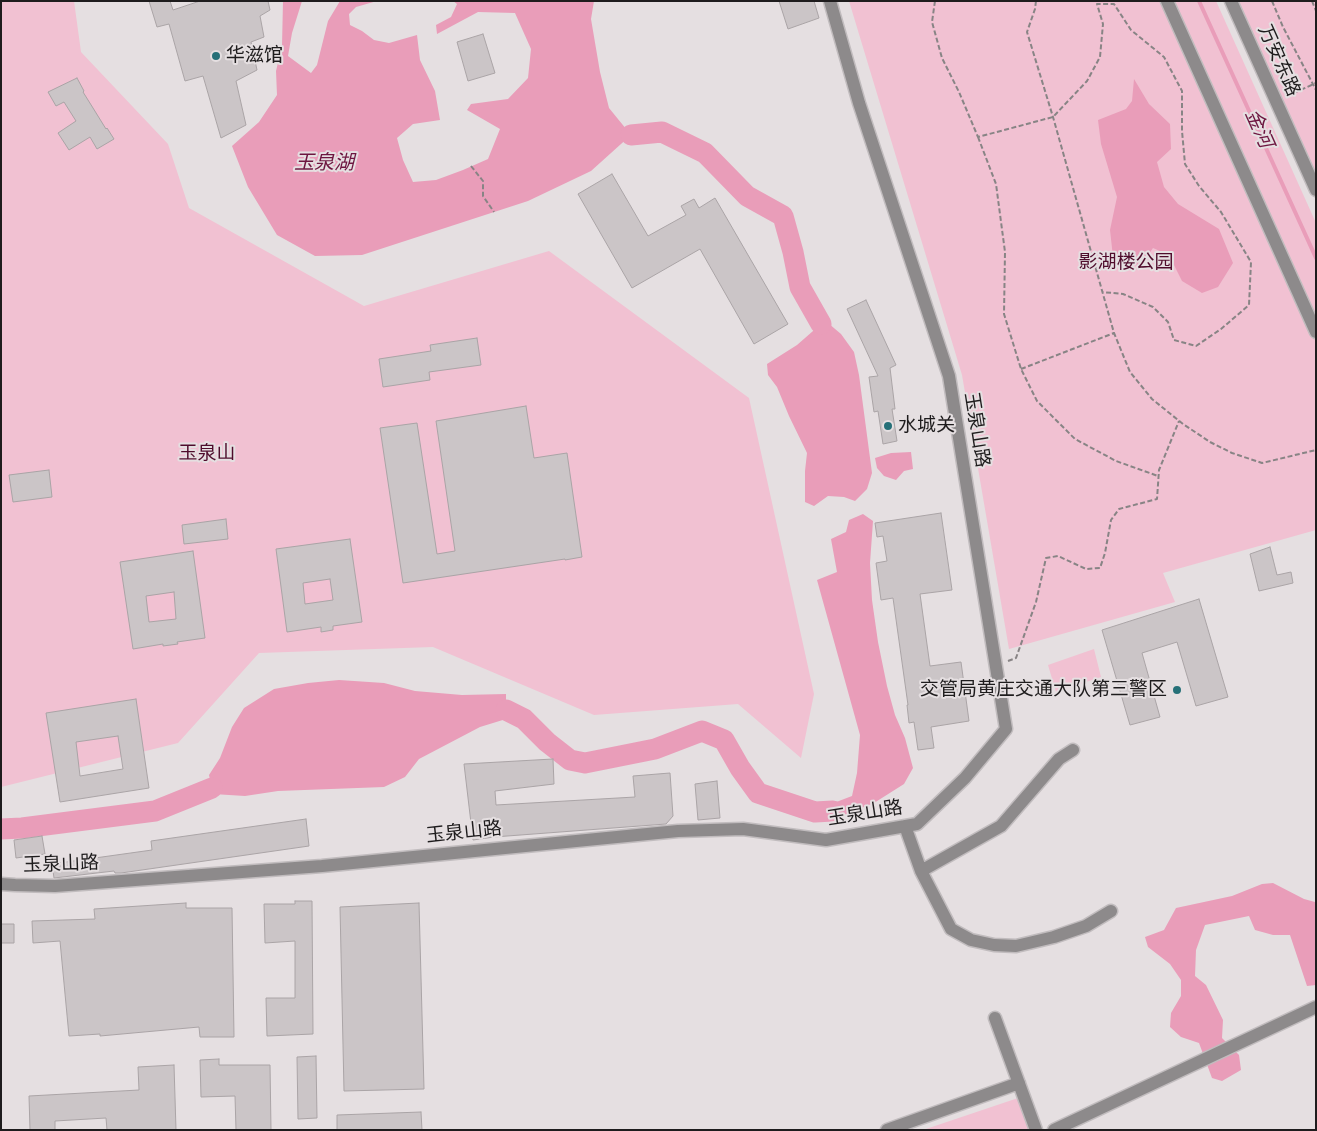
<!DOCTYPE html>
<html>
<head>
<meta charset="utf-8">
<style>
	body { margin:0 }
	#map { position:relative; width:1317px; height:1131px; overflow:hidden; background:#e5dfe1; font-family:"Sofia Sans Condensed",sans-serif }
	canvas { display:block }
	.frame { position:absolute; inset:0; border:2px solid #1e1c1d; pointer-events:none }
</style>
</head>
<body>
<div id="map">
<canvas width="1317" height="1131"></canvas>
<div class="frame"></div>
</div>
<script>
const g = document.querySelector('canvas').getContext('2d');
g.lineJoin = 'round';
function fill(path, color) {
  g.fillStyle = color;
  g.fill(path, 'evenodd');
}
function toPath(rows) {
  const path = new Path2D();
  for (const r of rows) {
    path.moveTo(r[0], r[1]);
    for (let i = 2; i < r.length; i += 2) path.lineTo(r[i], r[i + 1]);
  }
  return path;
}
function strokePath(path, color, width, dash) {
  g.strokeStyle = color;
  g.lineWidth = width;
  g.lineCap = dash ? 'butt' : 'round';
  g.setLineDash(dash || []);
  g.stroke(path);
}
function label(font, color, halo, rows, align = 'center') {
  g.font = font + ' "Sofia Sans Condensed","Noto Sans SC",sans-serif';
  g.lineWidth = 4;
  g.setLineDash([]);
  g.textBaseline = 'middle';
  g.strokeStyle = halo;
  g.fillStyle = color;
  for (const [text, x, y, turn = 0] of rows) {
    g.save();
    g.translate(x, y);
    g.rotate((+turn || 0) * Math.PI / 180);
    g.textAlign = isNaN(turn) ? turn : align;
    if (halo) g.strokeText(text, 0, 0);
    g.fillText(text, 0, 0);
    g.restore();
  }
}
const green = toPath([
	[1,1,74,1,81,52,168,144,189,208,364,306,549,251,749,398,814,694,801,758,738,704,594,715,433,647,259,653,178,743,1,787],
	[849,1,1216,1,1316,223,1316,530,1163,573,1175,602,1009,649,962,375],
	[1237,1,1316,1,1316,179],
	[1094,649,1101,677,1056,692,1048,665],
	[1021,1097,1033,1130,923,1130]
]);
const water = toPath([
	[283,1,302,1,292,33,288,56,311,73,317,65,328,21,340,1,377,1,356,7,349,14,350,25,362,31,374,40,389,43,417,35,420,60,435,91,440,120,413,124,397,138,403,160,413,182,436,180,463,170,488,159,500,129,467,110,471,104,508,99,528,78,531,49,515,13,478,12,437,34,436,25,451,17,457,4,453,1,594,1,591,19,600,72,609,108,631,135,591,171,528,201,362,255,315,256,277,235,248,187,232,146,259,122,277,95,276,71,282,46],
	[1134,79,1149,104,1170,124,1171,149,1157,162,1164,187,1178,204,1219,229,1233,263,1218,287,1202,293,1182,281,1169,255,1153,248,1140,267,1113,257,1110,230,1117,197,1101,144,1098,120,1126,109,1132,101],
	[828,323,841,334,854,352,859,375,872,473,867,489,855,501,844,497,828,496,814,506,805,502,805,471,807,453,789,416,777,387,768,375,767,364,797,345,821,324],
	[911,452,913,469,904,471,896,480,884,476,877,468,875,458,891,453],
	[863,514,873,521,870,563,872,600,878,642,887,686,895,715,905,738,913,768,904,784,874,803,844,815,834,817,831,804,852,796,857,773,860,735,817,580,837,572,831,539,846,532,849,520],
	[339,680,384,683,415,691,462,695,506,694,506,719,480,727,419,759,405,777,384,787,278,791,245,796,213,794,209,775,220,758,232,727,244,708,274,689,308,683],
	[1273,883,1304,899,1315,902,1316,900,1316,985,1307,986,1290,935,1273,935,1255,930,1249,916,1205,925,1196,950,1195,976,1206,985,1223,1020,1222,1038,1239,1055,1241,1070,1222,1081,1212,1078,1199,1043,1181,1037,1170,1027,1171,1013,1181,996,1181,980,1170,964,1148,947,1145,937,1164,930,1176,908,1232,896,1262,884]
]);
const stream = toPath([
	[1199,1,1316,258]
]);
const river = toPath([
	[631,135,662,132,705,153,747,196,783,216,793,252,800,287,821,324],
	[506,710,524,719,547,742,570,760,585,763,655,749,702,731,724,740,740,768,758,793,815,812,833,811],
	[1,829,22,828,155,811,212,788]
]);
const building = toPath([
	[149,1,170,1,173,10,200,1,268,1,270,10,260,16,264,37,251,42,257,70,236,81,246,125,221,138,203,76,185,81,169,24,157,27,149,1],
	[779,1,814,1,819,18,788,29,779,1],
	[483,34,495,73,468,81,457,42,483,34],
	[77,78,84,91,83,92,93,108,106,129,107,128,114,139,97,149,90,137,69,150,58,133,76,121,64,102,56,106,48,92,77,78],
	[612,174,648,236,686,215,681,206,694,199,699,208,715,198,788,324,754,344,700,249,632,288,578,194,612,174],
	[866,300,896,365,890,368,895,409,892,409,897,441,883,444,878,411,874,412,869,377,878,376,847,309,866,300],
	[477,338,481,365,429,372,430,380,383,387,379,359,431,351,430,345,477,338],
	[526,406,534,458,567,453,582,557,565,560,565,559,403,583,380,428,417,423,437,554,455,551,436,421,526,406],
	[49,470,52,497,13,502,9,475,49,470],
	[941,513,952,590,920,594,930,666,961,662,969,721,931,727,934,748,918,750,914,722,909,723,907,705,908,705,893,598,881,600,876,563,887,561,883,536,877,537,875,523,941,513],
	[226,519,228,539,184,544,182,525,226,519],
	[350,539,362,622,333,626,333,630,321,632,321,627,287,632,276,549,350,539],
	[330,579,333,600,305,604,303,583,330,579],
	[1270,547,1277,575,1291,572,1293,583,1259,591,1250,554,1270,547],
	[193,551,205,638,177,642,178,644,163,646,163,644,133,649,120,562,193,551],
	[174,592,176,619,149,622,146,596,174,592],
	[1199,599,1228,697,1196,706,1177,642,1142,653,1160,717,1130,725,1102,630,1199,599],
	[136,699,149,788,60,802,46,713,136,699],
	[118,736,123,769,80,776,76,742,118,736],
	[553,759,554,784,495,791,496,805,635,797,633,776,670,773,673,816,666,824,494,837,473,840,464,764,553,759],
	[717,781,720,818,698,820,695,784,717,781],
	[306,819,309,846,121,873,115,873,114,871,54,878,52,864,152,850,151,841,306,819],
	[42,836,45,854,16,858,14,840,42,836],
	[295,901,312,901,313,1034,267,1036,266,998,295,998,295,941,265,943,264,904,295,904,295,901],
	[186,903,186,908,232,908,234,1037,200,1037,199,1027,100,1036,100,1034,69,1036,60,941,33,943,32,921,95,919,94,909,186,903],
	[419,903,424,1089,344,1091,340,907,419,903],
	[1,924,14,924,14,943,1,943,1,924],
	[316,1056,317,1118,298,1119,297,1057,316,1056],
	[219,1059,219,1065,270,1065,271,1130,236,1130,235,1096,201,1097,200,1060,219,1059],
	[174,1065,176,1130,107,1130,106,1118,55,1121,55,1130,30,1130,29,1096,139,1090,138,1067,174,1065],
	[421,1112,422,1130,337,1130,337,1115,421,1112]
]);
const path = toPath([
	[935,1,932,22,942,58,959,92,978,137,1053,117,1087,81,1100,57,1103,24,1097,4,1114,4,1131,30,1164,57,1182,91,1182,131,1185,164,1199,186,1221,212,1251,262,1249,305,1221,329,1196,346,1174,340,1168,322,1153,307,1123,294,1102,292],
	[1036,1,1035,9,1027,32,1053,117,1114,333,1130,372,1152,399,1183,424,1210,442,1232,453,1262,463,1316,450],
	[1272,1,1283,27,1316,90],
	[1312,1,1316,11],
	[1287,96,1316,83],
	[978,137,996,184,1005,252,1004,314,1021,369,1037,401,1075,439,1116,461,1158,476],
	[471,166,483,181,483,196,494,212],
	[1021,369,1114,333],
	[1008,661,1016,658,1036,602,1046,558,1058,556,1086,569,1100,568,1105,553,1111,520,1119,509,1157,499,1159,470,1179,421]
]);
const minor = toPath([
	[1167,1,1316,332],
	[1231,1,1316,190],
	[905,826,921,871,951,929,971,940,994,945,1016,946,1054,937,1086,926,1111,911],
	[921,871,1001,826,1059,759,1073,750],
	[1,884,15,885,55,886,322,866,678,831,743,829,826,840,917,824,965,778,1006,729,949,376,859,103,830,1],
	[995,1018,1036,1130],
	[887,1130,1019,1083],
	[1054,1130,1316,1007]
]);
const markers = [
	[216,56,5,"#267078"],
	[888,426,5,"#267078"],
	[1177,690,5,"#267078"]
];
const poiNames = [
	["华滋馆",226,56],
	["水城关",898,426],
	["交管局黄庄交通大队第三警区",1167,690,"right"]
];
const streetNames = [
	["万安东路",1278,61,66],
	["玉泉山路",976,430,81],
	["玉泉山路",865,814,-9],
	["玉泉山路",464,833,-6],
	["玉泉山路",61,865,-2]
];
const parkNames = [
	["影湖楼公园",1126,263],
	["玉泉山",207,454]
];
const waterNames = [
	["金河",1258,129,66],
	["玉泉湖",324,164]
];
fill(green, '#f1c1d2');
fill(water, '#e99db9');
strokePath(stream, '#e99db9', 4);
strokePath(river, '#e99db9', 21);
fill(building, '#cbc5c7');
strokePath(building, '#aaa4a6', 1);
strokePath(minor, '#c1bcbe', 15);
strokePath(path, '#888485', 2, [5, 2.5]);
strokePath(minor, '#8d8a8b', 12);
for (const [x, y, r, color] of markers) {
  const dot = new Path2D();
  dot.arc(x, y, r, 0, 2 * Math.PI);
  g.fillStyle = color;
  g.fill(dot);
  strokePath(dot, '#e5dfe1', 2);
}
label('19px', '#1e1c1d', '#e5dfe1', poiNames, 'left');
label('19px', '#1e1c1d', '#e5dfe1', streetNames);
label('19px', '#4f0c2c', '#e5dfe1', parkNames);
label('italic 20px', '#6d1640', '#e5dfe1', waterNames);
</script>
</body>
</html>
